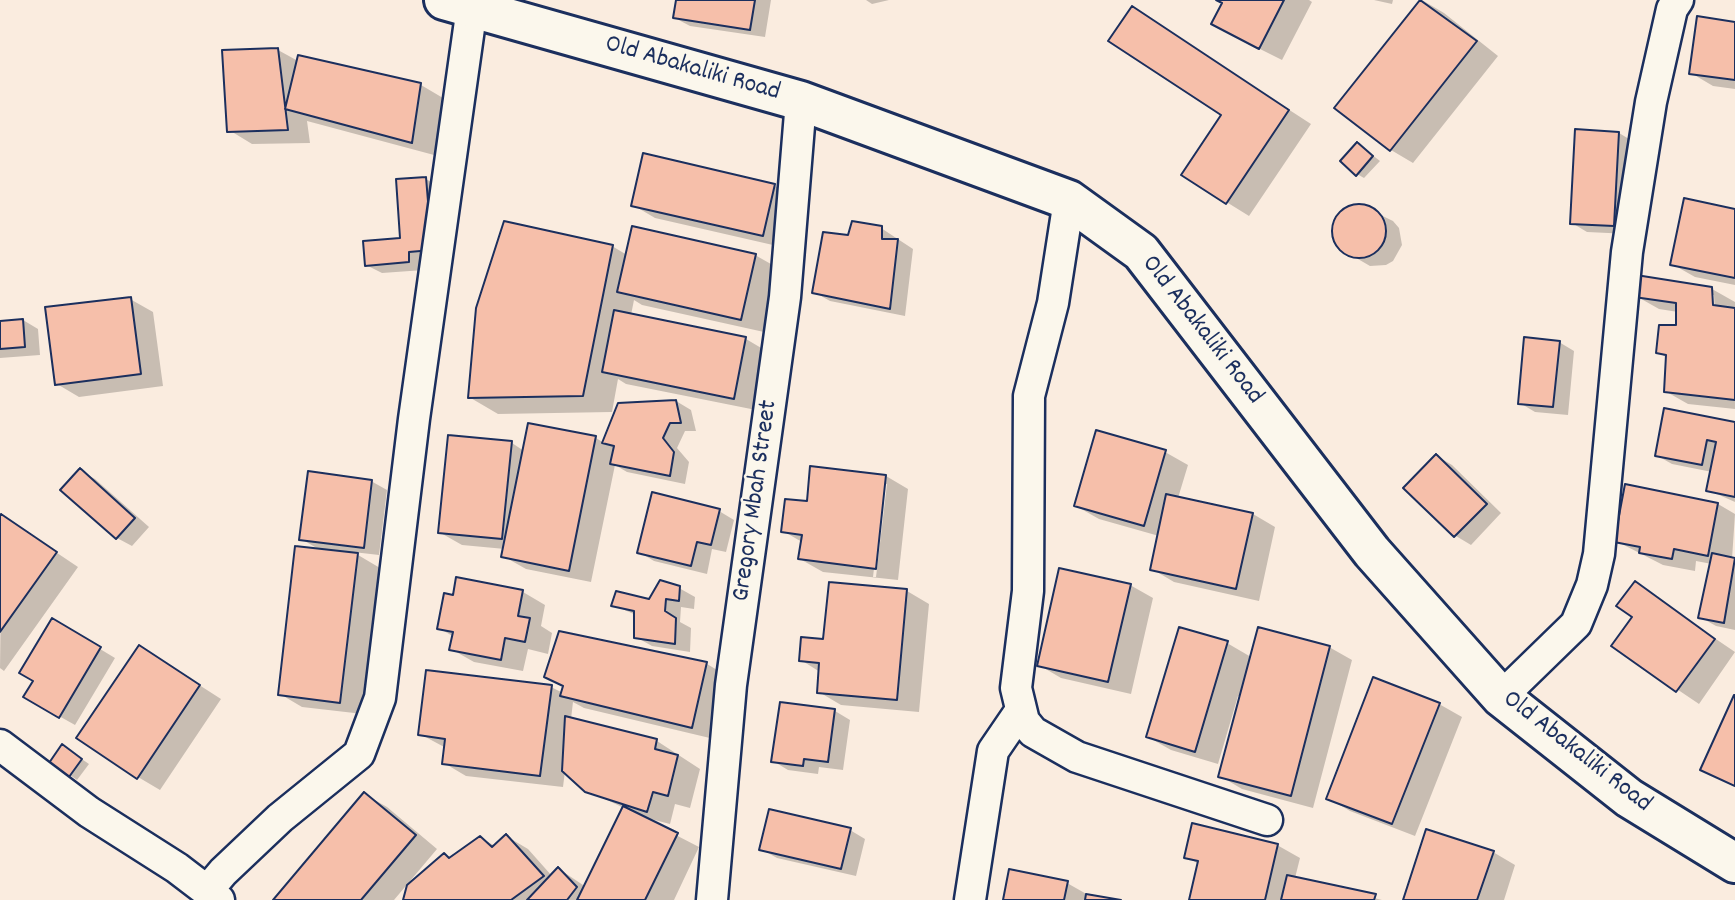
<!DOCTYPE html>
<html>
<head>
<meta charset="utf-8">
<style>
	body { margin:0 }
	canvas { display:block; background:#faecdf }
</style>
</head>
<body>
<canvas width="1735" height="900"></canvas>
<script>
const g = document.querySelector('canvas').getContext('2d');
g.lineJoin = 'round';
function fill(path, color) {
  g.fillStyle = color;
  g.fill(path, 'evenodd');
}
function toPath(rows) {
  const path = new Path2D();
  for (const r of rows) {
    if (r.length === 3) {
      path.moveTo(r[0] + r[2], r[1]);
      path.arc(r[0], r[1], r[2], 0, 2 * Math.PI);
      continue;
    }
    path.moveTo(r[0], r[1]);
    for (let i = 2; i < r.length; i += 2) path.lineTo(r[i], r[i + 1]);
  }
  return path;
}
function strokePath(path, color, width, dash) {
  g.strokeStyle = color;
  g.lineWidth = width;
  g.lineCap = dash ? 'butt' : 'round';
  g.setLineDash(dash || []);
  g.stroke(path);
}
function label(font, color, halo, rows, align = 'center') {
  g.font = font + ' Dekko,sans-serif';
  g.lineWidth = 5;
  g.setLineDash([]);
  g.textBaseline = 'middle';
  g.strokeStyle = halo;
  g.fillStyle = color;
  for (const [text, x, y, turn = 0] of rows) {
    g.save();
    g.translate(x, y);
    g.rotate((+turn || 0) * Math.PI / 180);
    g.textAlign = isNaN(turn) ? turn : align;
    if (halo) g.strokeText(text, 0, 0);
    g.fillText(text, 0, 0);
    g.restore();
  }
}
const shadow = toPath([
	[678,0,771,0,765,37,690,26,675,18],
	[866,0,889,0,872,4],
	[1217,0,1309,0,1312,2,1282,60,1236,37,1223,4],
	[1374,0,1393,0,1392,4],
	[1422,0,1444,13,1498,56,1413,163,1391,150,1337,108],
	[1132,8,1311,124,1249,216,1183,175,1223,115],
	[1735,23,1735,89,1713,86,1691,73],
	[278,50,298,61,299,58,421,85,443,98,434,155,307,121,310,143,252,144,229,130],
	[1619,133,1634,142,1629,234,1587,232,1572,223],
	[1358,144,1380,161,1364,178,1357,174],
	[644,155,775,186,797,199,786,248,655,218,633,205],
	[426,179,441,188,424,270,382,273,366,265,402,239],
	[1360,205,1393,221,1399,228,1402,245,1393,261,1386,265,1370,266,1339,248,1333,233,1337,218,1343,211],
	[1735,210,1735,285,1695,277,1672,264],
	[881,228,913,249,905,316,830,301,814,292,850,236],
	[612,246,627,255,755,255,778,268,764,332,642,305,634,300,631,315,746,339,768,352,756,410,626,384,618,379,612,412,498,414,469,397],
	[1712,289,1735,302,1735,409,1688,404,1665,391,1668,358,1657,352,1678,326,1678,312,1659,309,1636,296],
	[1711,295,1714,295,1715,313,1712,314],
	[130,299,153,312,163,386,79,397,57,384],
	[23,320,38,329,40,355,0,358,0,322],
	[1559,342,1574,351,1568,415,1535,412,1520,403],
	[676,401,691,410,696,431,685,431,677,448,689,462,685,484,627,472,615,465,591,582,526,569,503,556,505,549,462,545,439,532,512,443,524,451,530,425,596,438,604,443],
	[1735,423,1735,502,1708,490,1712,472,1672,464,1656,455],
	[1165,452,1188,465,1178,498,1253,514,1275,527,1259,601,1174,582,1152,569,1159,536,1099,519,1076,506],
	[1437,456,1452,465,1501,513,1471,545,1456,536,1406,488],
	[812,468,886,476,908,489,898,580,823,572,800,559,802,542,783,531,808,503],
	[884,484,887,484,876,577,873,577],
	[80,471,95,479,149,527,132,546,117,538],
	[371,481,387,490,379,555,353,552,380,568,363,714,302,707,280,694,322,551,301,539],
	[1718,504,1735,514,1732,559,1735,560,1735,630,1716,626,1700,617,1712,564,1696,561,1695,571,1663,565,1616,541],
	[719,511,734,520,726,552,712,549,707,574,654,561,639,552],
	[2,516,78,567,4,671,0,668],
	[458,579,523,592,545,605,541,626,552,633,548,654,528,649,523,671,474,662,451,649,454,637,439,628,454,597],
	[1635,584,1735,652,1699,704,1613,646,1634,616],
	[1130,585,1153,598,1131,694,1061,678,1039,665],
	[679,588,695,597,694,609,681,607,680,622,691,628,690,652,652,646,636,637,636,615,613,605,650,601],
	[907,591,929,604,919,712,841,705,819,692,820,672,801,660,825,641],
	[52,620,115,658,75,725,25,697,35,681],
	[1180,629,1227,643,1251,657,1329,647,1352,660,1313,808,1242,789,1220,776,1241,697,1238,696,1218,764,1171,750,1148,737],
	[560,633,707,664,729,677,714,739,584,708,573,702,571,719,657,741,700,769,690,808,675,804,670,824,639,816,699,847,674,900,405,900,445,855,451,859,481,838,495,846,506,836,528,849,552,876,559,869,586,887,624,808,586,790,565,771,563,787,466,776,444,763,446,748,420,734,551,687,563,693],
	[140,647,221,699,160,790,138,777],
	[781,704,835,711,850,720,843,770,819,767,818,774,788,770,773,761],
	[1439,704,1462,717,1415,836,1350,811,1328,798],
	[70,751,89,764,77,780,52,762],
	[364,794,387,807,437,849,394,900,275,900],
	[850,830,865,839,856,876,777,858,761,849],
	[1277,845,1300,858,1295,878,1382,900,1191,900,1199,864,1186,857],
	[1493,852,1515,865,1504,900,1405,900],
	[1067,883,1090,896,1111,900,1004,900]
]);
const building = toPath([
	[676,0,755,0,750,30,673,18,676,0],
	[1216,0,1284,0,1259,49,1211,24,1222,3,1216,0],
	[1420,0,1477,41,1390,151,1334,108,1420,0],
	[1132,6,1289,110,1226,204,1181,175,1221,115,1108,41,1132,6],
	[1697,16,1735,22,1735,80,1689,74,1697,16],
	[278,48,288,130,227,132,222,50,278,48],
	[298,55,421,83,412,143,285,109,298,55],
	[1575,129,1619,132,1614,226,1570,224,1575,129],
	[1357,142,1373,156,1356,176,1340,161,1357,142],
	[643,153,775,184,763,236,631,206,643,153],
	[426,177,432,250,409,252,409,262,365,266,363,241,400,238,396,179,426,177],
	[1684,198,1735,209,1735,278,1670,265,1684,198],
	[1359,231,27],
	[504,221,613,245,583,396,468,398,476,308,504,221],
	[852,221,882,226,882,239,898,239,890,309,812,293,823,232,848,235,852,221],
	[632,226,756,254,741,320,617,292,632,226],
	[1636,275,1712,287,1713,305,1735,308,1735,400,1664,392,1666,355,1656,353,1659,325,1676,325,1676,303,1634,297,1636,275],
	[131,297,141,374,55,385,45,307,131,297],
	[614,310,746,337,734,399,602,372,614,310],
	[23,319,25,347,0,349,0,321,23,319],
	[1524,337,1560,341,1553,407,1518,404,1524,337],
	[676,400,681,423,670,423,663,438,674,452,670,476,610,464,614,446,602,443,618,403,676,400],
	[1664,408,1735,422,1735,497,1706,491,1716,442,1707,440,1702,465,1655,456,1664,408],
	[528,423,596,436,569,571,501,557,528,423],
	[1096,430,1166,450,1144,526,1074,506,1096,430],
	[448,435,512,441,502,539,438,533,448,435],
	[1436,454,1487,504,1454,537,1403,488,1436,454],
	[810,466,886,475,876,569,798,559,802,535,781,532,785,499,807,501,810,466],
	[80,468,135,518,116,539,60,490,80,468],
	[308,471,372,480,364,548,299,540,308,471],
	[1625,484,1718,503,1708,556,1674,549,1672,559,1639,553,1640,547,1614,542,1625,484],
	[652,492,720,509,711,545,697,542,691,566,637,553,652,492],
	[1166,494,1253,513,1236,589,1150,570,1166,494],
	[1,514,57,552,0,632,0,516,1,514],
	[295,546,358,553,340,703,278,695,295,546],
	[1712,553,1735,558,1724,623,1698,618,1712,553],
	[1059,568,1131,584,1108,682,1037,666,1059,568],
	[456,577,523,590,518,616,530,618,525,642,505,638,501,660,449,650,453,632,437,629,444,593,453,595,456,577],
	[660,580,680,586,679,601,666,599,665,611,676,618,675,644,634,638,634,611,611,606,616,591,649,599,660,580],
	[1635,581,1715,639,1676,692,1611,646,1632,617,1616,606,1635,581],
	[829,582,907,589,897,700,817,693,819,663,799,661,801,637,823,639,829,582],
	[52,618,101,647,59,718,23,697,33,681,19,673,52,618],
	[1179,627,1228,641,1195,752,1146,737,1179,627],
	[1258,627,1330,646,1291,796,1218,777,1258,627],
	[559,631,707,662,692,728,560,696,563,686,544,677,559,631],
	[139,645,200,685,137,779,76,738,139,645],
	[426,670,552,685,540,776,442,764,445,739,418,735,426,670],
	[1373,677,1440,703,1392,824,1326,799,1373,677],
	[1734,695,1735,695,1735,786,1700,770,1734,695],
	[780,702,835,709,828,762,804,759,803,766,771,762,780,702],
	[565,716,657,739,655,749,678,755,668,796,653,792,647,812,585,792,562,771,565,716],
	[62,744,82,759,69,777,49,763,62,744],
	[364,792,416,835,361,900,273,900,364,792],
	[623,806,678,833,645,900,577,900,623,806],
	[769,809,851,828,841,869,759,850,769,809],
	[1192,823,1278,844,1265,900,1189,900,1198,861,1184,858,1192,823],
	[1426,829,1494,851,1477,900,1403,900,1426,829],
	[506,834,544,876,511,900,403,900,407,885,444,853,449,858,480,836,492,847,506,834],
	[558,867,577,887,567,900,527,900,558,867],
	[1009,869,1068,881,1064,900,1003,900,1009,869],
	[1287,875,1376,894,1374,900,1281,900,1287,875],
	[1086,894,1121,900,1085,900,1086,894]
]);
const street = toPath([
	[1069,200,1053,303,1029,396,1028,591,1016,688,1024,721,1033,732,1077,757,1267,820],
	[1501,697,1576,624,1592,585,1599,554,1627,252,1651,102,1672,9,1678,0],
	[0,745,89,812,177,868,207,891],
	[219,900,207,891,223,872,280,818,359,754,380,698,414,419,472,7],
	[712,900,731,685,785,297,801,101],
	[970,900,993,751,1021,710]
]);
const secondary = toPath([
	[444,0,801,101,1069,200,1141,252,1372,552,1501,697,1629,798,1735,863]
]);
const streetNames = [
	["Old Abakaliki Road",692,70,16],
	["Old Abakaliki Road",1201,331,52],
	["Gregory Mbah Street",757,501,-82],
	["Old Abakaliki Road",1576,753,38]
];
fill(shadow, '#0003');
fill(building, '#f6bfaa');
strokePath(building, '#1b2f5e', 2);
strokePath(street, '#1b2f5e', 35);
strokePath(secondary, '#1b2f5e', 44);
strokePath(street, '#fbf7ec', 30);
strokePath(secondary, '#fbf7ec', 38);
label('26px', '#1b2f5e', '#fbf7ec', streetNames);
</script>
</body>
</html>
